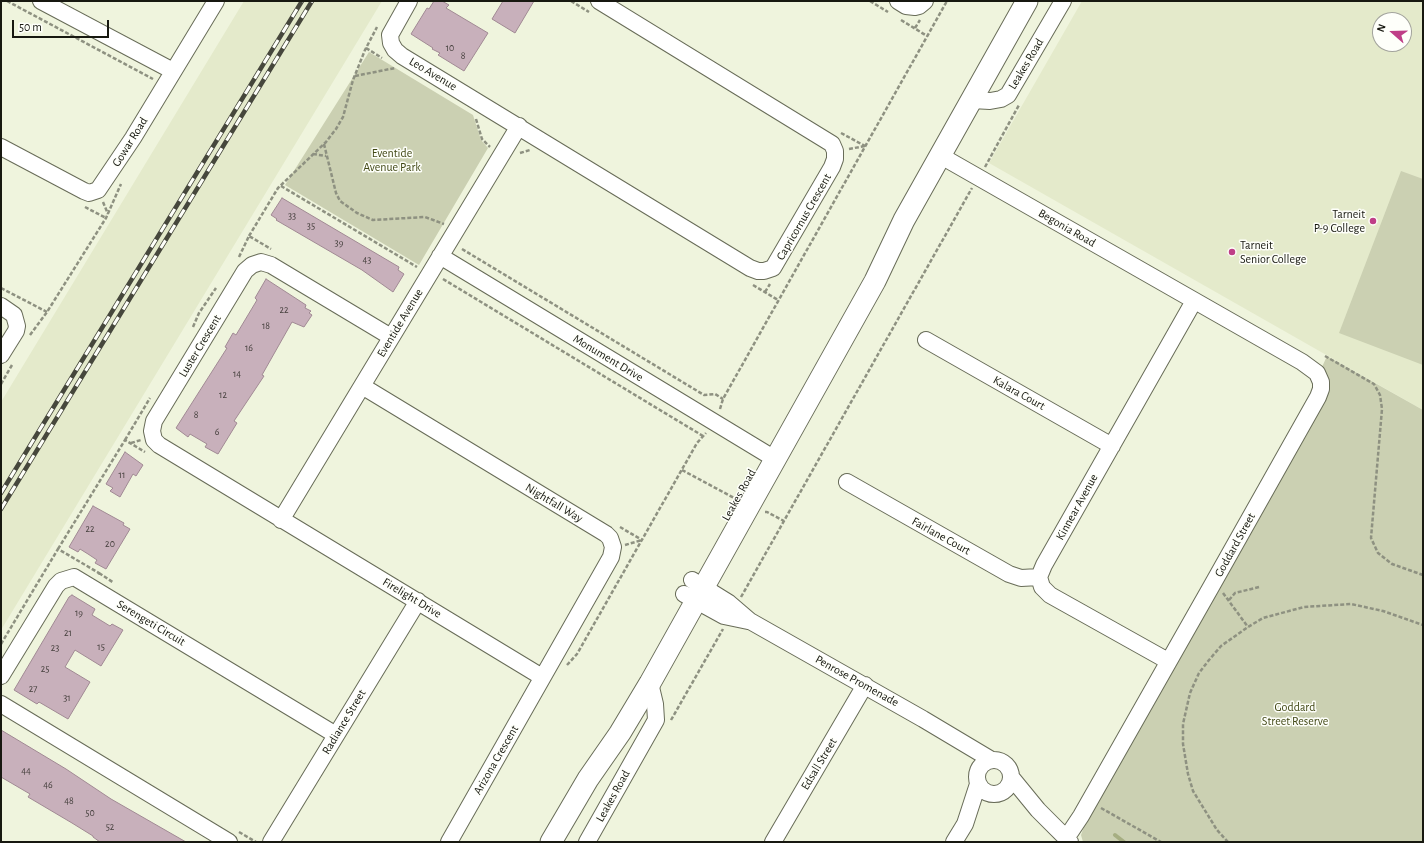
<!DOCTYPE html>
<html>
<head>
<meta charset="utf-8">
<style>
	body { margin:0 }
	#map { position:relative; width:1424px; height:843px; overflow:hidden; background:#eff4dd; font-family:"Alegreya Sans",sans-serif }
	canvas { display:block }
	.frame { position:absolute; inset:0; border:2px solid #171810; pointer-events:none }
	.north { position:absolute; left:1372px; top:12px; width:40px; height:40px; box-sizing:border-box; background:#fefffa; border:1px solid #a2a39c; border-radius:50%; rotate:290deg; font-size:11px; font-weight:700; line-height:16px; text-align:center; color:#171810 }
	.north::after { content:''; display:block; margin:auto; width:14px; height:18px; background:#bf3e87; clip-path:polygon(50% 0,100% 100%,50% 72%,0 100%) }
	.scale { position:absolute; left:12px; top:20px; width:97px; height:18px; box-sizing:border-box; border:2px solid #171810; border-top:0; padding-left:5px; font-size:12px; line-height:14px; white-space:nowrap; color:#171810; -webkit-text-stroke:3px #fefffa; paint-order:stroke }
</style>
</head>
<body>
<div id="map">
<canvas width="1424" height="843"></canvas>
<div class="frame"></div>
<div class="north">N</div>
<div class="scale">50 m</div>
</div>
<script>
const g = document.querySelector('canvas').getContext('2d');
g.lineJoin = 'round';
function fill(path, color) {
  g.fillStyle = color;
  g.fill(path, 'evenodd');
}
function toPath(rows) {
  const path = new Path2D();
  for (const r of rows) {
    if (r.length === 3) {
      path.moveTo(r[0] + r[2], r[1]);
      path.arc(r[0], r[1], r[2], 0, 2 * Math.PI);
      continue;
    }
    path.moveTo(r[0], r[1]);
    for (let i = 2; i < r.length; i += 2) path.lineTo(r[i], r[i + 1]);
  }
  return path;
}
function strokePath(path, color, width, dash) {
  g.strokeStyle = color;
  g.lineWidth = width;
  g.lineCap = dash ? 'butt' : 'round';
  g.setLineDash(dash || []);
  g.stroke(path);
}
function label(font, color, halo, rows, align = 'center') {
  g.font = font + ' "Alegreya Sans",sans-serif';
  g.lineWidth = 3;
  g.setLineDash([]);
  g.textBaseline = 'middle';
  g.strokeStyle = halo;
  g.fillStyle = color;
  for (const [text, x, y, turn = 0] of rows) {
    g.save();
    g.translate(x, y);
    g.rotate((+turn || 0) * Math.PI / 180);
    g.textAlign = isNaN(turn) ? turn : align;
    if (halo) g.strokeText(text, 0, 0);
    g.fillText(text, 0, 0);
    g.restore();
  }
}
const built = toPath([
	[244,1,382,1,1,630,1,402],
	[1082,1,1423,1,1423,410,989,163],
	[1380,20,1404,20,1404,44,1380,44]
]);
const green = toPath([
	[369,52,473,115,481,140,488,148,419,265,285,185],
	[1401,171,1423,179,1423,365,1339,333],
	[1327,356,1423,410,1423,842,1083,842,1081,835,1085,824,1328,394,1329,379,1322,367]
]);
const stream = toPath([
	[1115,835,1124,842]
]);
const building = toPath([
	[434,1,442,1,449,5,446,8,488,33,464,71,438,55,440,53,432,49,433,48,411,34,427,8,429,9,434,1],
	[503,1,534,1,515,33,492,19,503,1],
	[282,198,399,267,398,270,404,274,393,292,362,270,276,220,277,219,271,215,282,198],
	[266,279,306,305,305,308,311,311,309,313,312,315,304,327,292,322,262,375,264,376,234,421,237,423,218,454,216,453,205,447,207,444,190,434,188,437,176,428,227,348,225,347,233,333,236,335,257,300,255,298,266,279],
	[125,452,143,465,136,476,133,474,120,497,110,491,113,488,106,484,125,452],
	[93,506,124,523,123,525,130,529,106,569,95,563,97,560,88,554,80,549,78,552,69,547,93,506],
	[72,595,95,609,92,615,110,626,112,624,123,630,101,666,75,650,65,667,90,682,68,719,39,702,37,704,14,690,56,619,69,597,72,595],
	[1,730,66,769,111,799,186,842,100,842,93,837,93,836,72,823,28,797,30,794,1,777,1,730]
]);
const path = toPath([
	[7,1,153,79],
	[571,1,589,12],
	[870,1,888,12],
	[901,20,927,36],
	[915,28,920,20],
	[366,48,382,58],
	[355,76,395,68],
	[476,119,482,139,490,147],
	[841,133,865,146],
	[324,144,336,193,340,201,357,213,373,220,425,217,444,224],
	[849,149,865,146],
	[520,153,530,150],
	[313,154,326,156],
	[985,167,1019,105],
	[281,186,417,267],
	[103,202,108,214],
	[85,207,106,218],
	[249,236,278,188,326,142,336,129,343,117,353,80,365,50,377,27],
	[462,249,704,395,715,394,723,399],
	[239,257,249,236,271,249],
	[443,279,703,436],
	[753,285,778,300],
	[1,288,47,312],
	[765,292,770,284],
	[193,327,199,313,216,288],
	[30,335,47,312,106,218,121,184],
	[1325,356,1374,384,1380,395,1382,409,1371,538,1378,553,1392,564,1423,575],
	[1,384,12,365],
	[720,409,723,399,947,1],
	[125,440,150,398],
	[131,443,141,440],
	[682,470,736,499],
	[765,512,767,512,784,521],
	[620,527,642,540],
	[625,545,642,540],
	[58,549,125,440,145,452],
	[99,573,114,583],
	[1223,593,1248,627],
	[741,597,972,188],
	[1229,600,1235,593,1259,587],
	[1,644,58,549,99,573,97,576],
	[567,665,577,654,697,443,706,433],
	[671,720,723,629],
	[1101,808,1161,842],
	[239,832,256,842],
	[1228,842,1217,830,1193,791,1188,774,1183,744,1183,724,1190,693,1199,673,1209,660,1221,646,1248,627,1263,618,1304,607,1351,604,1383,611,1423,625]
]);
const minor = toPath([
	[41,1,173,71],
	[409,1,390,35,391,43,395,50,402,56,750,268,758,271,764,271,773,268,832,167,835,159,835,151,832,144,599,1],
	[898,1,906,6,915,7,919,6,925,1],
	[972,100,990,101,1001,99,1008,95,1063,1],
	[1,147,84,191,89,193,98,190,133,138,216,1],
	[941,156,1302,362,1317,373,1321,382,1321,389,1318,397,1211,587,1081,816,1071,831,1064,836],
	[440,256,775,459],
	[1,306,14,315,17,326,16,331,1,355],
	[391,337,271,265,261,262,252,265,245,271,154,421,152,431,154,440,159,445,542,677],
	[926,340,1112,446],
	[362,386,606,534,610,538,613,547,611,557,449,842],
	[847,482,1009,574,1021,578,1039,577],
	[281,520,519,126],
	[692,580,729,603,750,621,923,719,990,759],
	[684,594,724,616,748,621],
	[1168,661,1050,595,1042,587,1039,577,1044,565,1194,301],
	[1,676,56,586,61,581,74,577,336,735],
	[1,704,229,842],
	[994,777,17],
	[1011,777,1038,810,1070,842],
	[271,842,418,601],
	[587,842,656,720,655,704,650,683],
	[773,842,865,685],
	[954,842,965,824,978,784]
]);
const major = toPath([
	[551,842,588,779,620,733,650,683,875,281,904,220,1027,1]
]);
const rail = toPath([
	[1,493,302,1],
	[1,509,312,1]
]);
const markers = [
	[1373,221,4,"#bf3e87"],
	[1232,252,4,"#bf3e87"]
];
const numberNames = [
	["10",450,48],
	["8",463,56],
	["33",292,216],
	["35",311,226],
	["39",339,243],
	["43",367,260],
	["22",284,310],
	["18",266,326],
	["16",249,348],
	["14",237,374],
	["12",223,395],
	["8",196,415],
	["6",217,432],
	["11",122,475],
	["22",90,529],
	["20",110,544],
	["19",79,613],
	["21",68,633],
	["15",101,647],
	["23",55,648],
	["25",45,669],
	["27",33,689],
	["31",67,698],
	["44",26,771],
	["46",48,785],
	["48",69,801],
	["50",90,813],
	["52",110,827]
];
const streetNames = [
	["Leakes Road",1026,64,-59],
	["Leo Avenue",433,74,31],
	["Gowar Road",130,142,-58],
	["Capricornus Crescent",804,217,-60],
	["Begonia Road",1067,228,30],
	["Eventide Avenue",400,323,-59],
	["Luster Crescent",200,346,-59],
	["Monument Drive",608,358,31],
	["Kalara Court",1019,393,29],
	["Leakes Road",739,495,-61],
	["Nightfall Way",554,503,31],
	["Kinnear Avenue",1077,507,-61],
	["Fairlane Court",941,536,29],
	["Goddard Street",1235,545,-61],
	["Firelight Drive",412,598,31],
	["Serengeti Circuit",151,623,31],
	["Penrose Promenade",857,681,29],
	["Radiance Street",344,722,-59],
	["Arizona Crescent",496,760,-60],
	["Edsall Street",819,764,-59],
	["Leakes Road",613,796,-61]
];
const parkNames = [
	["Eventide",392,153],
	["Avenue Park",392,167],
	["Goddard",1295,707],
	["Street Reserve",1295,721]
];
const poiNames = [
	["Tarneit",1365,214],
	["P-9 College",1365,228],
	["Tarneit",1240,245,"left"],
	["Senior College",1240,259,"left"]
];
fill(built, '#e4eacb');
fill(green, '#cbd0b2');
strokePath(stream, '#a6ae82', 4);
fill(building, '#c8b0bb');
strokePath(building, '#a08993', 1);
strokePath(minor, '#686c58', 18);
strokePath(major, '#686c58', 23);
strokePath(path, '#8e9181', 2.5, [4, 2]);
strokePath(minor, '#fff', 16);
strokePath(major, '#fff', 21);
strokePath(rail, '#46473c', 4.5);
strokePath(rail, '#fefffa', 3, [9]);
for (const [x, y, r, color] of markers) {
  const dot = new Path2D();
  dot.arc(x, y, r, 0, 2 * Math.PI);
  g.fillStyle = color;
  g.fill(dot);
  strokePath(dot, '#fefffa', 1.5);
}
label('10px', '#433e3b', null, numberNames);
label('12px', '#171810', '#fefffa', streetNames);
label('12px', '#3f4613', '#fefffa', parkNames);
label('12px', '#171810', '#fefffa', poiNames, 'right');
</script>
</body>
</html>
